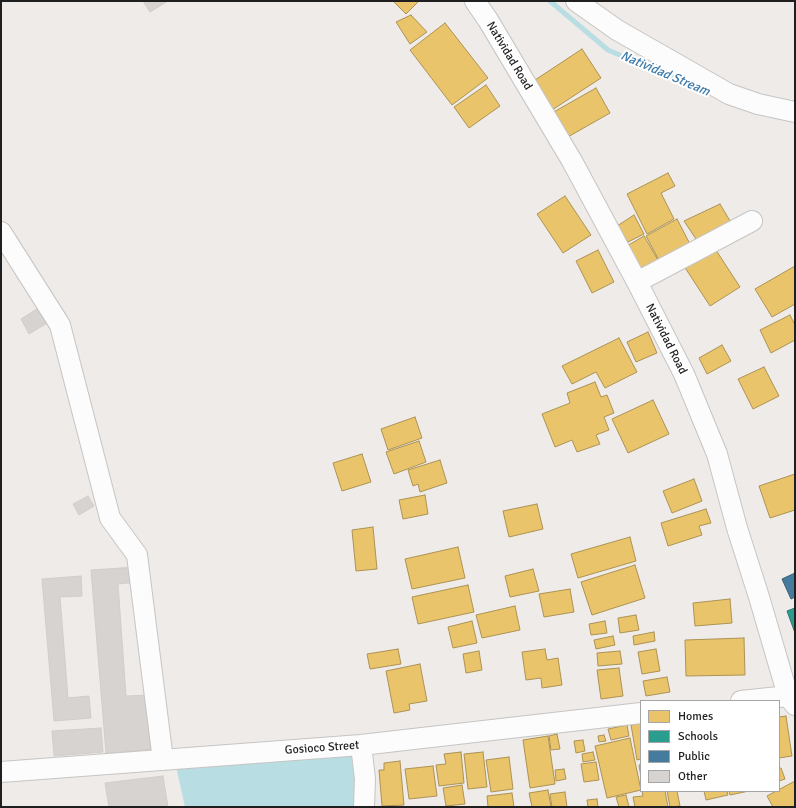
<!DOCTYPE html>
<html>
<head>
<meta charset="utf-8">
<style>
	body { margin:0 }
	#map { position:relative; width:796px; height:808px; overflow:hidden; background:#eeebe8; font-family:Signika,sans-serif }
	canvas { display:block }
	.frame { position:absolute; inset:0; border:2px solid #1f1f1f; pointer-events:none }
	.legend { position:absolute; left:640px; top:700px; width:140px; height:92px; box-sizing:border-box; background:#fff; border:1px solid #a5a5a5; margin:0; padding:5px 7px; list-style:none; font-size:12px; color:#1f1f1f }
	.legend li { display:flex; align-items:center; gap:8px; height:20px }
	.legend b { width:20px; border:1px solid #a5a5a5 }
</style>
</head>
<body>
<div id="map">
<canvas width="796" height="808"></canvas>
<div class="frame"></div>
<ul class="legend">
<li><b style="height:11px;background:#e9c46a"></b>Homes</li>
<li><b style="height:11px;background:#2a9d8f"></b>Schools</li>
<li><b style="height:11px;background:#457b9d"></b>Public</li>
<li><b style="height:11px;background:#d7d3d0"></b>Other</li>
</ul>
</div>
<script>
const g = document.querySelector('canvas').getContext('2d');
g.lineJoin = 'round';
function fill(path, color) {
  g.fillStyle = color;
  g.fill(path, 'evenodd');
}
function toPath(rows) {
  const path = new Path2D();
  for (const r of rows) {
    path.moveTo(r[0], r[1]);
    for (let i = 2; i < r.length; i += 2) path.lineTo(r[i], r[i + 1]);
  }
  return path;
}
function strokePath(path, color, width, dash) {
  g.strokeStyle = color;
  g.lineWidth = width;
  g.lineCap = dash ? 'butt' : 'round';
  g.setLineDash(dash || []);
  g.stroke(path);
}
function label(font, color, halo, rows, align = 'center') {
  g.font = font + ' Signika,sans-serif';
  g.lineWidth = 4;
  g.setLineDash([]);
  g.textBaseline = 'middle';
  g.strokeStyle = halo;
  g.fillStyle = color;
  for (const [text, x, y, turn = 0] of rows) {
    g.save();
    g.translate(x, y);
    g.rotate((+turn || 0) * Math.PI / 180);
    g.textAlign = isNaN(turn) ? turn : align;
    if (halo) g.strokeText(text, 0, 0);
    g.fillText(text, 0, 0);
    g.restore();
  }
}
const water = toPath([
	[357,753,361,807,185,807,175,762]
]);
const homes = toPath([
	[393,1,419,1,406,14,393,1],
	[411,15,427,32,410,44,396,22,411,15],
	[445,23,488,78,452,105,410,50,445,23],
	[582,49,601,78,552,110,532,82,582,49],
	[486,85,500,106,469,128,454,107,486,85],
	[596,88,610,113,566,138,552,113,596,88],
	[668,173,675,186,661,193,674,219,647,234,627,194,668,173],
	[565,196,591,235,563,253,537,214,565,196],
	[720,204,733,226,700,245,684,221,720,204],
	[634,215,644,234,628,242,617,226,634,215],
	[677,219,692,248,661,264,646,236,677,219],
	[644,236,662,267,644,277,627,246,644,236],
	[712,244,740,287,710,306,682,263,712,244],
	[598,250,614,282,592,293,576,261,598,250],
	[795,266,795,304,772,317,755,289,795,266],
	[790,315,795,325,795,340,771,353,760,330,790,315],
	[648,332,657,353,636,362,627,342,648,332],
	[619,338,637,372,605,388,596,372,572,384,562,366,619,338],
	[722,345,731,361,707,374,699,358,722,345],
	[764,367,779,396,753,409,738,379,764,367],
	[595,382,601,397,607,395,614,413,604,417,609,430,596,435,600,444,577,452,572,440,555,447,542,414,570,403,567,393,595,382],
	[653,400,669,434,628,453,612,419,653,400],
	[415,417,422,438,388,450,381,429,415,417],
	[419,441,426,462,394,474,386,452,419,441],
	[362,454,371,482,342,491,333,463,362,454],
	[440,460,447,483,420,492,418,484,413,486,408,470,440,460],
	[795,474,795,510,770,518,759,486,795,474],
	[694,479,702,501,672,513,663,491,694,479],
	[425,495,428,514,403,519,399,500,425,495],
	[537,504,543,529,509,537,503,511,537,504],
	[706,509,711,523,699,526,702,535,668,546,661,523,706,509],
	[373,527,377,569,356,571,352,530,373,527],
	[630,537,636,561,578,578,571,554,630,537],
	[458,547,465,578,412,589,405,559,458,547],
	[635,565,645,598,592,615,581,582,635,565],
	[533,569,539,591,510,597,505,576,533,569],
	[468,585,474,612,418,624,412,597,468,585],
	[570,589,574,612,544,617,539,594,570,589],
	[730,599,732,623,695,626,693,603,730,599],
	[515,606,520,630,482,638,476,615,515,606],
	[636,615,639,630,620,633,618,618,636,615],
	[472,621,477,643,453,648,448,627,472,621],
	[605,621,607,633,591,635,589,624,605,621],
	[654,632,655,641,634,645,633,636,654,632],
	[613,636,615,645,596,649,594,640,613,636],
	[744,638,745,675,686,676,685,640,744,638],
	[398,649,401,664,370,669,367,654,398,649],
	[545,649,547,660,558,658,562,685,542,688,541,678,526,680,522,652,545,649],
	[656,649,660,671,642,674,638,652,656,649],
	[479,651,482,670,466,673,463,654,479,651],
	[620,651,622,664,598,666,597,653,620,651],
	[420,664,427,701,409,704,410,710,394,713,386,671,420,664],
	[619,668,623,696,601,699,597,670,619,668],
	[667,677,670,692,646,696,643,681,667,677],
	[786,716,792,756,779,758,779,717,786,716],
	[641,723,641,759,637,760,631,725,641,723],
	[627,725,629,736,611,740,608,729,627,725],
	[557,734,560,749,551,750,549,736,557,734],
	[604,735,606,741,599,742,598,736,604,735],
	[548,736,555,784,530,788,523,740,548,736],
	[630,738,641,790,607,798,595,746,630,738],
	[583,740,585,751,576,753,574,741,583,740],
	[461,752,464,783,439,786,436,765,446,764,444,754,461,752],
	[483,752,487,787,468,789,464,754,483,752],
	[593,752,595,760,583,762,582,754,593,752],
	[509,757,513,789,491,792,486,760,509,757],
	[400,761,404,805,382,806,379,770,384,770,384,763,400,761],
	[596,762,599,780,584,782,581,764,596,762],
	[641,764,641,777,639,765,641,764],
	[433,766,437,796,409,799,405,769,433,766],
	[779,768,781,768,785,779,779,781,779,768],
	[564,769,566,779,556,781,555,770,564,769],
	[795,781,795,807,773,807,767,796,795,781],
	[462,785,465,804,446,806,443,788,462,785],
	[548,790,551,807,532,807,529,793,548,790],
	[642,791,665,791,668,807,635,807,633,797,643,796,642,791],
	[667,791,677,791,680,806,670,807,667,791],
	[704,791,727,791,728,795,706,800,704,791],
	[729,791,749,791,730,795,729,791],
	[565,792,567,807,552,807,550,794,565,792],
	[512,793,514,807,488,807,487,796,512,793],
	[626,795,629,807,619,807,616,797,626,795],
	[597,799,598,807,588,807,587,800,597,799]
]);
const schools = toPath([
	[795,608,795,633,787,611,795,608]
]);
const public = toPath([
	[795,573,795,597,791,599,782,579,795,573]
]);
const stream = toPath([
	[550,1,608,50,707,92]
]);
const building = toPath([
	[143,1,168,1,150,12,143,1],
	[40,307,49,322,29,334,21,319,40,307],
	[88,496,94,506,79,515,73,504,88,496],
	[137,567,138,582,118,584,126,696,151,695,156,749,106,753,91,570,137,567],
	[81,576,82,596,60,597,68,698,89,696,91,718,54,721,42,579,81,576],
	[101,728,103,752,54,756,52,731,101,728],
	[163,776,168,807,109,807,105,783,163,776]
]);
const minor = toPath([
	[475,1,488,20,572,161,637,282,684,374,717,454,737,528,759,597,788,696,795,705],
	[576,1,617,30,729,94,758,104,795,112],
	[1,232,60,325,110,518,137,555,163,760],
	[637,282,752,221],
	[741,701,788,696],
	[361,745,365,779,364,807],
	[1,772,361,745,641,713]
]);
const streetNames = [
	["Natividad Road",509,56,59],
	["Natividad Road",666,339,63],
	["Gosioco Street",322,748,-4]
];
const waterNames = [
	["Natividad Stream",665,74,23]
];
fill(water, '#b8dee4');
fill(homes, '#e9c46a');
strokePath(homes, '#ac9254', 1);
fill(schools, '#2a9d8f');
strokePath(schools, '#27776d', 1);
fill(public, '#457b9d');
strokePath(public, '#3a5f77', 1);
strokePath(stream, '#b8dee4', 5);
fill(building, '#d7d3d0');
strokePath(building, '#d1cdc9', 1);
strokePath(minor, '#c6c5c4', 22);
strokePath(minor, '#fcfcfc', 20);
label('12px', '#1f1f1f', '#fff', streetNames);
label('italic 13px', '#3c7aa9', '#fff', waterNames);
</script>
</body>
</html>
